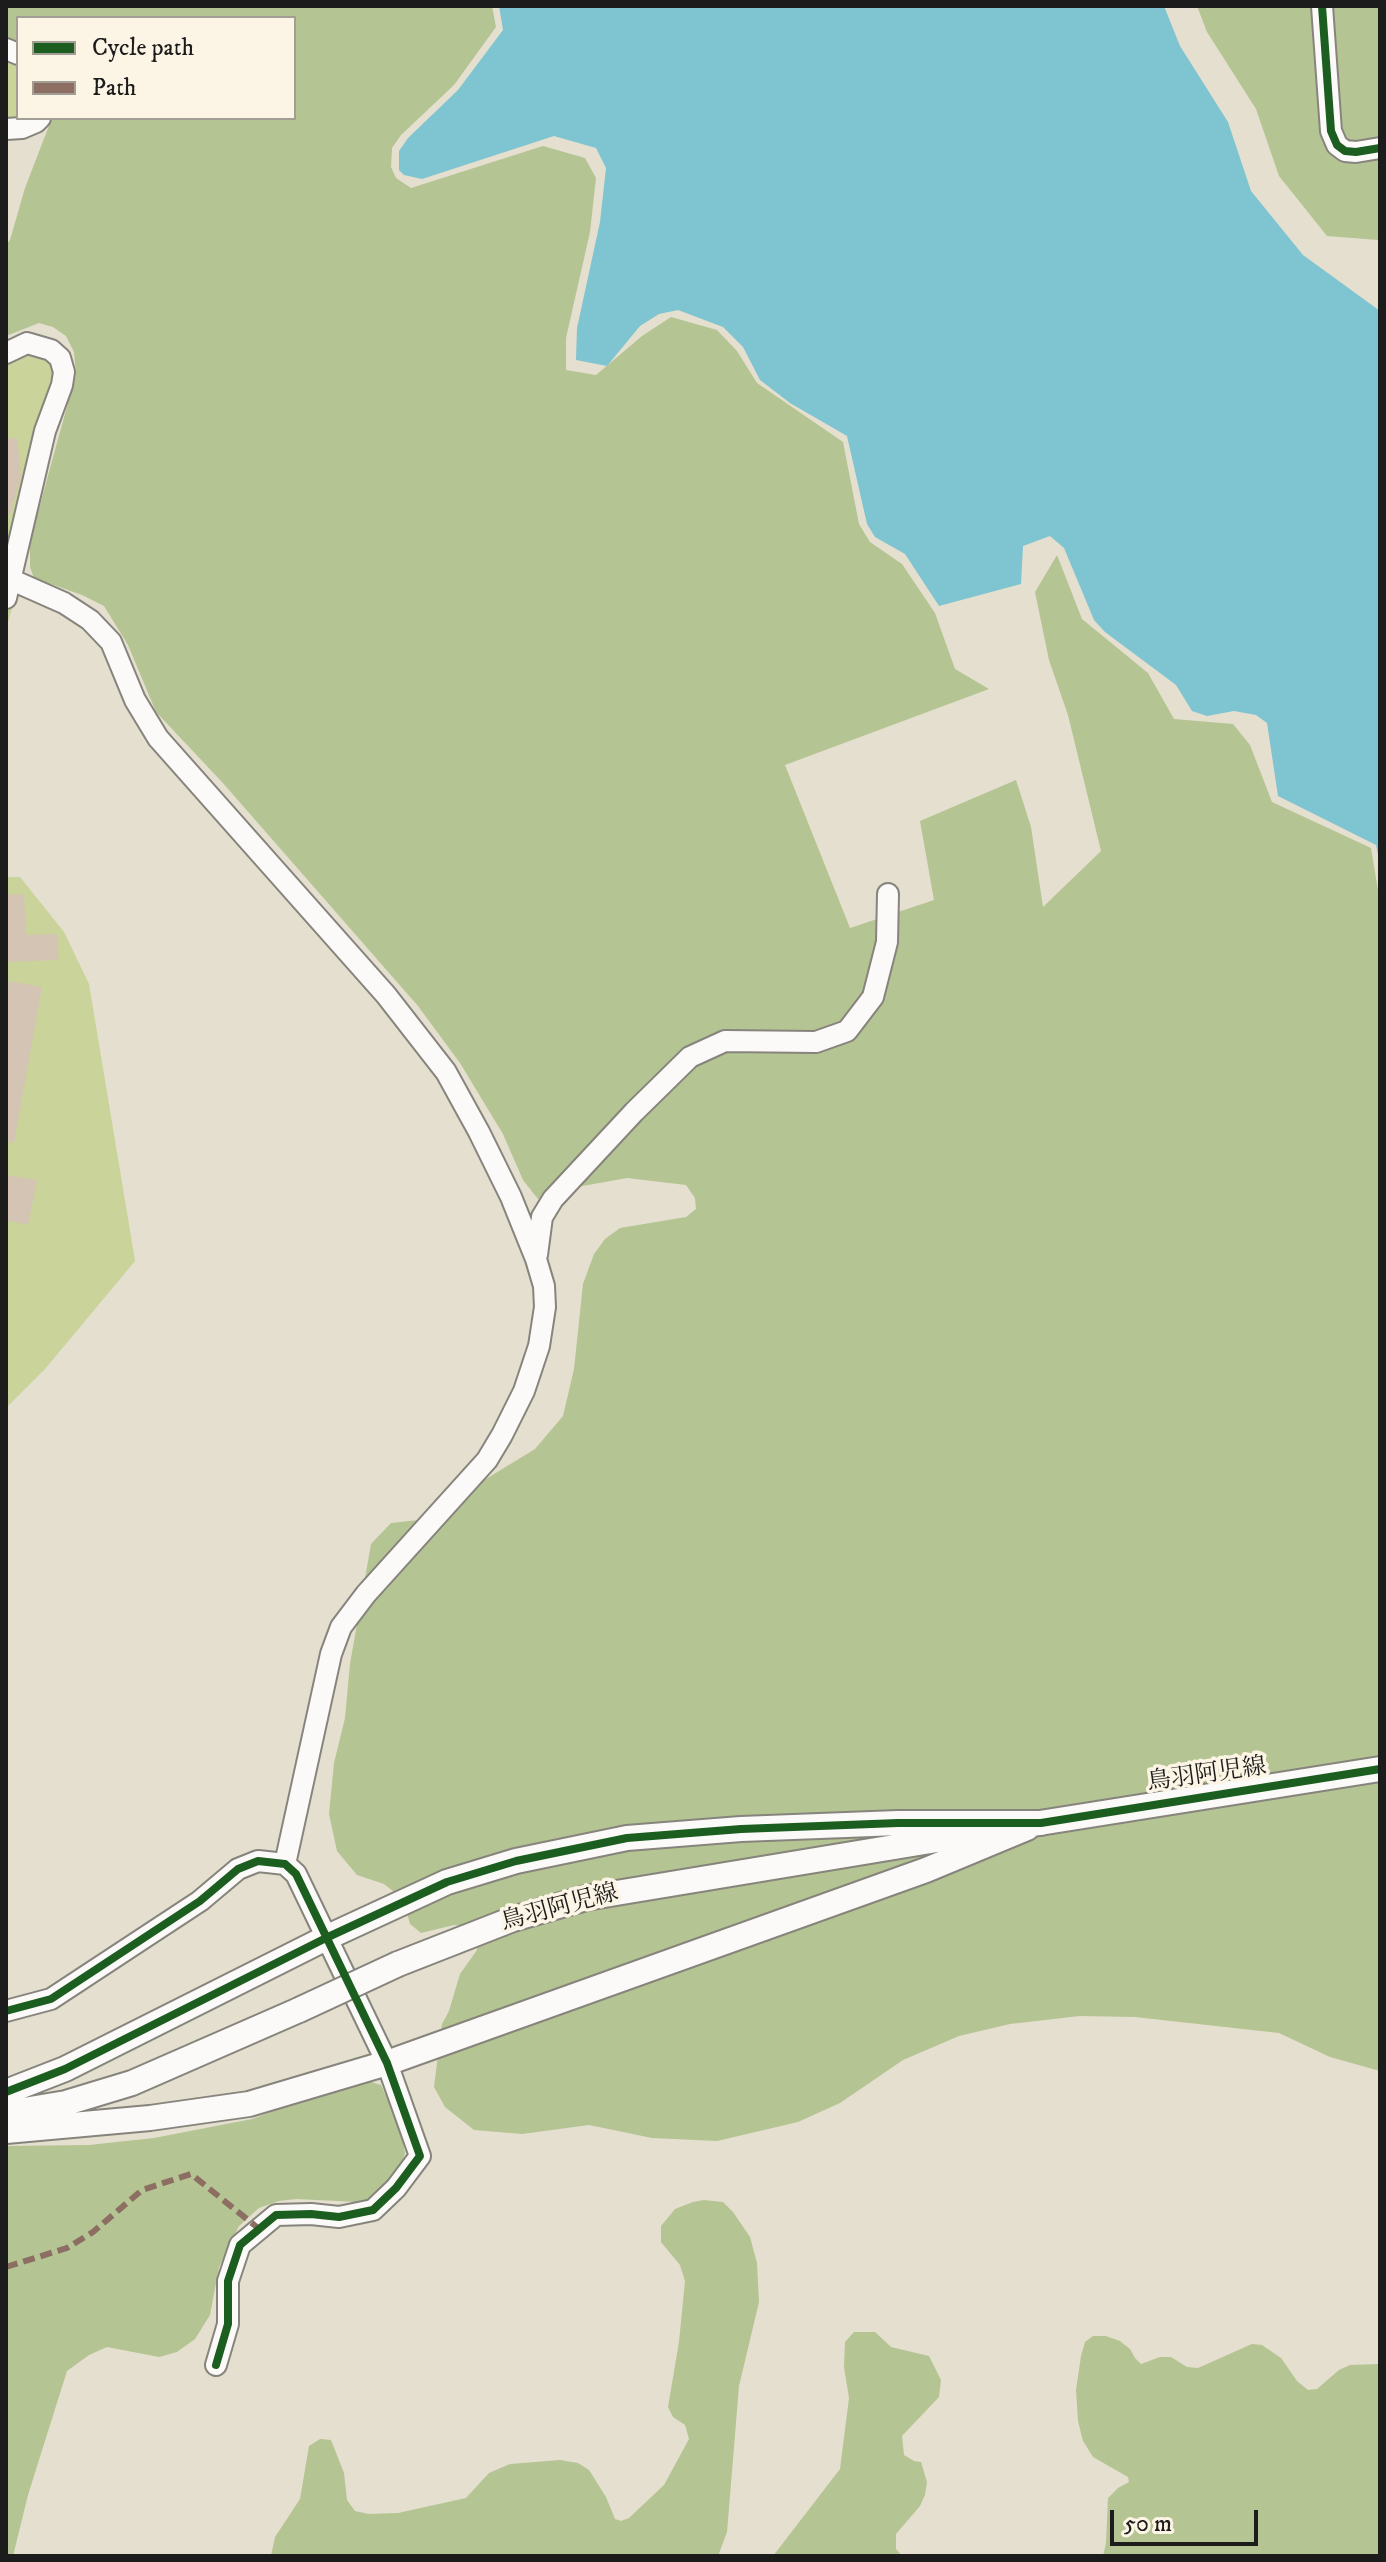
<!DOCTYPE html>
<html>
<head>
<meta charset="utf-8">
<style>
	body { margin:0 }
	#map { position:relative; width:1386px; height:2562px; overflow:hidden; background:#e4dfce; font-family:"IM FELL DW Pica",serif }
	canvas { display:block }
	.frame { position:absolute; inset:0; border:8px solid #1c1c1c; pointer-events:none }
	.legend { position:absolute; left:16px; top:16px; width:280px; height:104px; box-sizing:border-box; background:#fcf5e5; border:2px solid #a29e95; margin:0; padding:10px 14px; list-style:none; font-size:24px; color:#1c1c1c }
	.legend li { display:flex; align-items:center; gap:16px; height:40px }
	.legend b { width:40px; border:2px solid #a29e95 }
	.scale { position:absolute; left:1110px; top:2510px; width:148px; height:36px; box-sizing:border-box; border:4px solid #1c1c1c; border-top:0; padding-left:10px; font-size:24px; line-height:28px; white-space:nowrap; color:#1c1c1c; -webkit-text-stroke:6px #fcf5e5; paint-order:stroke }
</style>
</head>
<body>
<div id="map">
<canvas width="1386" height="2562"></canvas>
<div class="frame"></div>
<ul class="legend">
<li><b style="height:10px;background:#1b5e20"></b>Cycle path</li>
<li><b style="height:10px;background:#8d6e63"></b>Path</li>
</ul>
<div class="scale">50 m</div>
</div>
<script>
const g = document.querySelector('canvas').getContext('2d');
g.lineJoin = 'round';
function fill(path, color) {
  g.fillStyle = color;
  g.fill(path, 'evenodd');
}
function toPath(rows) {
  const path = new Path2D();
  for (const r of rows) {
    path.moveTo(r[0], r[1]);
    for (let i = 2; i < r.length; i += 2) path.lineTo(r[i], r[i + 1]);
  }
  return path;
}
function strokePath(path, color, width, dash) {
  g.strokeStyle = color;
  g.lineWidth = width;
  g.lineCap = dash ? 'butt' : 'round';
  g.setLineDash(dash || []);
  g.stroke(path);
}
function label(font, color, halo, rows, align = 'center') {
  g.font = font + ' "IM FELL DW Pica","Noto Serif JP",serif';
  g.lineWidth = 7;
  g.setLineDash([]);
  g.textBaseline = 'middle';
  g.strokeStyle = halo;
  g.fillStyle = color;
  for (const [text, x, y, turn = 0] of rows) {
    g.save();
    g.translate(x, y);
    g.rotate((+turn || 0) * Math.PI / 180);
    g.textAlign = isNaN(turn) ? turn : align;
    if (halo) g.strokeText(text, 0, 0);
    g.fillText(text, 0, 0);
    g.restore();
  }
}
const green = toPath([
	[6,39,18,44,18,118,49,118,33,132,6,140],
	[33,333,48,337,57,344,59,415,38,509,23,555,23,569,6,629,6,343,16,337],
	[6,877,20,877,64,932,89,984,135,1261,45,1369,6,1408]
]);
const forest = toPath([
	[6,6,492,6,496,27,454,85,401,135,392,148,391,167,396,178,411,188,543,146,585,158,596,178,590,232,566,338,566,370,596,375,642,336,671,317,717,330,737,351,757,383,843,442,859,524,870,542,902,564,935,613,955,669,989,689,785,765,850,928,934,900,920,821,1016,780,1031,827,1043,907,1101,851,1068,715,1049,660,1035,592,1057,555,1082,619,1148,673,1174,719,1233,724,1250,745,1272,802,1371,848,1380,902,1380,2071,1330,2057,1279,2033,1135,2017,1080,2016,1010,2024,959,2036,903,2060,840,2103,798,2122,717,2141,652,2138,589,2125,522,2134,474,2130,445,2107,434,2087,442,2024,449,2011,460,1974,477,1950,477,1938,468,1926,454,1925,421,1933,410,1924,403,1899,384,1884,357,1875,337,1851,329,1814,334,1763,345,1718,350,1664,371,1544,391,1523,419,1520,535,1449,563,1416,574,1369,583,1284,594,1254,605,1239,620,1228,686,1217,696,1209,695,1198,686,1185,627,1178,555,1191,546,1200,538,1199,523,1180,503,1134,460,1063,418,1006,222,782,156,712,128,645,104,606,82,595,34,578,30,567,30,541,76,374,74,352,66,336,53,327,39,323,6,336,6,245,10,240,25,188,52,118,294,118,294,18,18,18,18,42,6,38],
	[1197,6,1380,6,1380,246,1378,240,1327,236,1279,176,1256,109,1207,32],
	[368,2081,381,2085,401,2130,405,2153,399,2173,372,2199,357,2202,296,2199,279,2201,259,2208,239,2226,219,2267,210,2315,195,2339,177,2352,159,2357,107,2347,89,2355,67,2371,28,2495,13,2556,6,2556,6,2146,89,2145,154,2138,252,2119,316,2095],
	[704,2200,723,2202,733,2212,750,2237,757,2263,759,2302,739,2386,727,2532,718,2556,271,2556,275,2537,300,2499,309,2446,320,2439,331,2440,344,2473,347,2500,355,2511,369,2514,398,2513,466,2498,489,2473,510,2464,560,2460,578,2463,589,2470,606,2497,615,2519,621,2521,629,2518,664,2485,689,2439,685,2425,673,2417,668,2407,679,2342,685,2281,680,2265,661,2242,661,2226,675,2209,693,2202],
	[854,2332,875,2332,891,2347,929,2356,941,2380,939,2397,902,2436,904,2455,914,2461,921,2462,927,2482,925,2495,920,2506,896,2534,896,2549,902,2556,773,2556,840,2469,849,2398,844,2367,845,2342],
	[1093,2336,1106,2336,1120,2341,1130,2349,1135,2358,1141,2364,1160,2357,1171,2357,1187,2367,1198,2368,1252,2344,1262,2345,1281,2358,1297,2381,1308,2390,1317,2389,1339,2370,1350,2365,1380,2364,1380,2556,1103,2556,1106,2543,1108,2498,1118,2488,1129,2482,1128,2477,1093,2457,1083,2441,1078,2421,1076,2390,1081,2356,1085,2342]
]);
const water = toPath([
	[499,6,1164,6,1180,46,1228,122,1251,191,1303,255,1380,311,1380,864,1376,845,1278,796,1267,723,1256,715,1234,711,1207,716,1192,711,1176,685,1105,632,1094,620,1064,548,1050,536,1023,546,1021,584,939,606,905,554,875,537,867,524,847,436,790,403,760,380,743,347,723,327,678,310,659,314,640,326,607,366,576,360,577,328,600,222,606,168,596,148,554,136,422,179,404,175,399,170,399,151,408,138,458,90,503,30]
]);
const building = toPath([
	[17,438,21,476,10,515,6,514,6,439],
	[24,894,26,935,57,934,58,960,6,962,6,895],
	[9,981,42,987,14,1143,6,1142,6,995],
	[6,1175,37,1180,28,1225,6,1220]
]);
const minor = toPath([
	[1322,6,1331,131,1337,145,1345,151,1356,152,1380,148],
	[6,49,18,54],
	[6,129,22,128,36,122,40,118],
	[6,353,27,343,51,350,60,358,64,372,62,385,45,431,6,598],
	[12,580,64,603,90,620,111,642,135,700,158,738,386,995,446,1072,479,1132,511,1197,536,1259,544,1286,545,1307,539,1346,524,1391,502,1435,487,1460,366,1594,341,1627,331,1654,285,1864],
	[537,1255,542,1217,553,1199,634,1112,690,1057,725,1041,816,1042,847,1031,873,997,887,942,888,894],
	[6,2011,51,1999,200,1901,238,1869,258,1861,285,1864,296,1874,387,2063,420,2156,396,2188,373,2210,339,2217,311,2214,276,2215,240,2245,228,2281,228,2324,216,2365]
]);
const major = toPath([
	[1027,1825,1380,1769],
	[398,1964,513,1919,586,1898,967,1835],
	[6,2092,65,2069,328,1937,447,1882,516,1861,627,1838,741,1829,898,1823,1041,1823],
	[6,2113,66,2103,132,2083,299,2010],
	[6,2131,150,2118,249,2104,387,2063,926,1870,1027,1828]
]);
const majorBridge = toPath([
	[299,2010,398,1964]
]);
const quiet = toPath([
	[6,2267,67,2248,93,2232,142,2190,191,2174,258,2228]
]);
const cycleway = toPath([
	[1322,6,1331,131,1337,145,1345,151,1356,152,1380,148],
	[6,2011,51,1999,200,1901,238,1869,258,1861,285,1864,296,1874,387,2063,420,2156,396,2188,373,2210,339,2217,311,2214,276,2215,240,2245,228,2281,228,2324,216,2365],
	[6,2092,65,2069,328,1937,447,1882,516,1861,627,1838,741,1829,898,1823,1041,1823,1380,1769]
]);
const streetNames = [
	["鳥羽阿児線",1207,1776,-8],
	["鳥羽阿児線",560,1909,-15]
];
fill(green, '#c9d39a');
fill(forest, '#b5c493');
fill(water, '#7fc4d1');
fill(building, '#d4c4b3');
strokePath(minor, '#86847c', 24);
strokePath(major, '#86847c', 28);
strokePath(minor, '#fbfaf8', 20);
strokePath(major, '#fbfaf8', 24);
strokePath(majorBridge, '#86847c', 28, []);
strokePath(majorBridge, '#fbfaf8', 24);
strokePath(quiet, '#8d6e63', 6, [12, 6]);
strokePath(cycleway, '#1b5e20', 8);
label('24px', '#1c1c1c', '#fcf5e5', streetNames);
</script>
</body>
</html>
